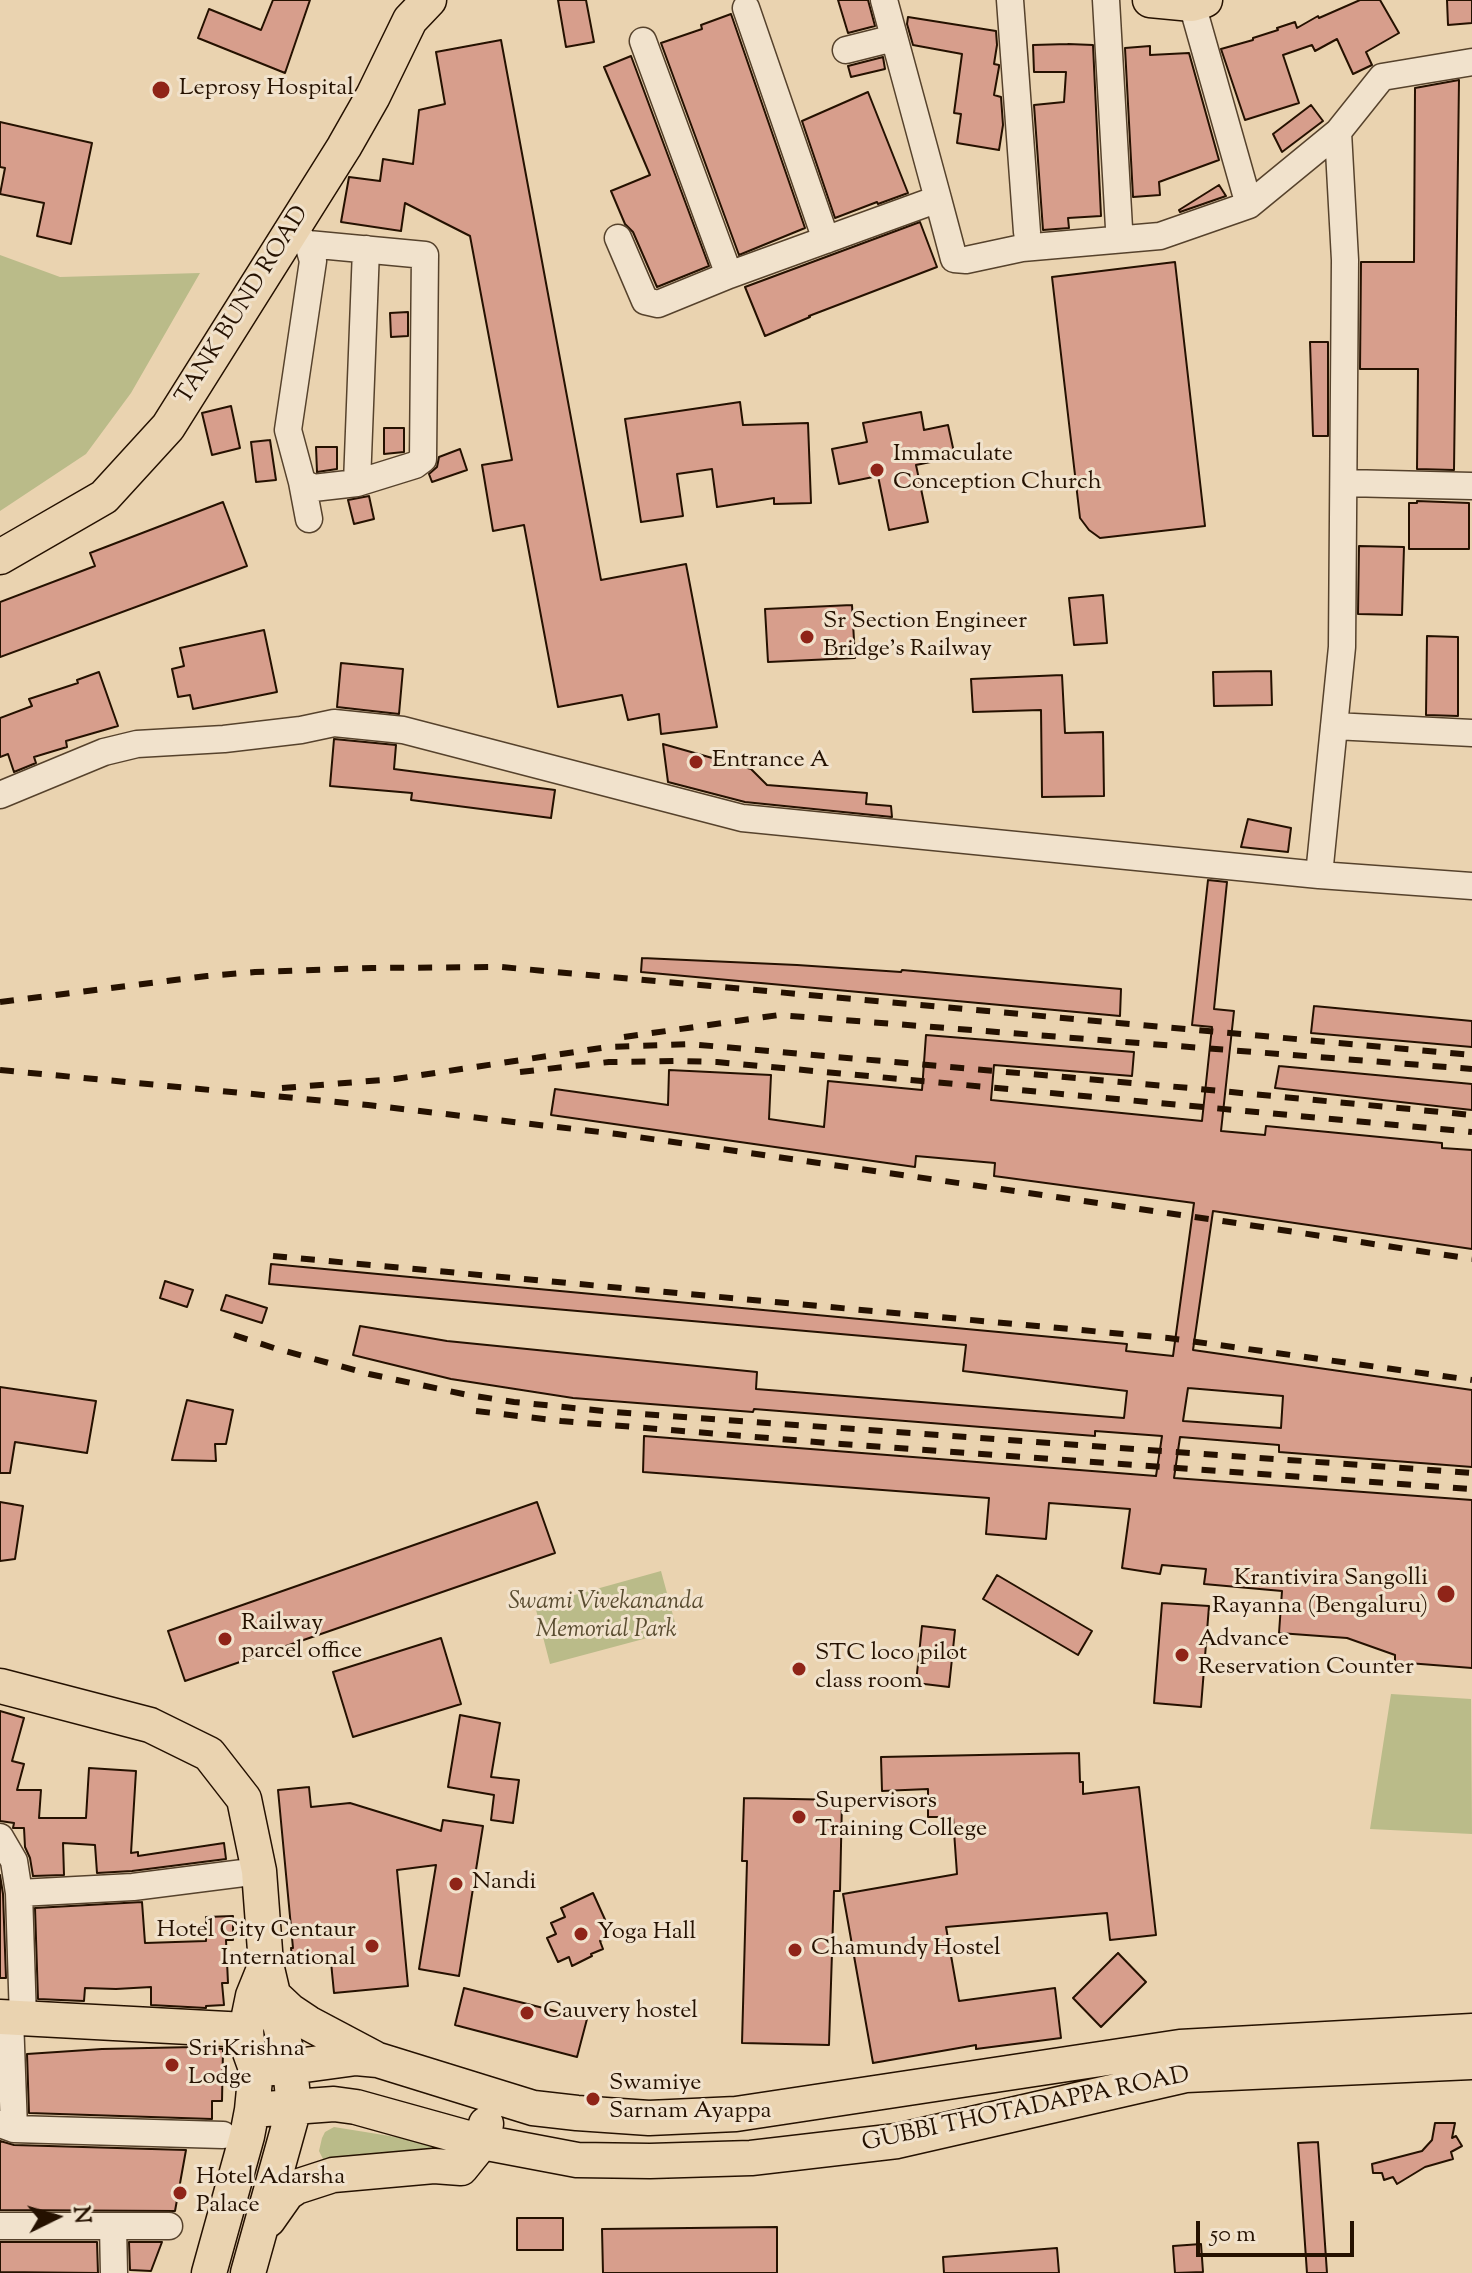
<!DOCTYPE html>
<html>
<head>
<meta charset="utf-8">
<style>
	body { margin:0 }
	#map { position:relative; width:1472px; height:2273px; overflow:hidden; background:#ead3b0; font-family:"Sorts Mill Goudy",serif }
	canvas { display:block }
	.north { position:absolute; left:16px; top:2177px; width:80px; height:80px; -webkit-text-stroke:6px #f1e2cc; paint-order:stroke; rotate:85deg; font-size:22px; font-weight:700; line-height:32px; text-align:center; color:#251100 }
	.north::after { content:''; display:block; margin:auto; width:28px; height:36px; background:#251100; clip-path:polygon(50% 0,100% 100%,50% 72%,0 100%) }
	.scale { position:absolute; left:1196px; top:2221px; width:158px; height:36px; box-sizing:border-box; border:4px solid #251100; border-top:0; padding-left:10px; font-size:24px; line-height:28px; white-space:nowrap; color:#251100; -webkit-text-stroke:6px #f1e2cc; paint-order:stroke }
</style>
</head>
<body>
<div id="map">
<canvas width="1472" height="2273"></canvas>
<div class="north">N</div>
<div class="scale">50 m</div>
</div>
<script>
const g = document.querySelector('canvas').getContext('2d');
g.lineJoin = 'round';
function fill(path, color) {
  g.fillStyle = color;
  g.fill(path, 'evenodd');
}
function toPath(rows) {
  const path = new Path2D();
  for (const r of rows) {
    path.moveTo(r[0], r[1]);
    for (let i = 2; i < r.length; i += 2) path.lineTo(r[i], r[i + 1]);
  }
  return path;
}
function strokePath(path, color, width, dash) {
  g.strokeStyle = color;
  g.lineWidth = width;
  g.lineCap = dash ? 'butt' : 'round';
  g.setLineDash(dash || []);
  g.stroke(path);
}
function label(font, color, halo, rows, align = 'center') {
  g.font = font + ' "Sorts Mill Goudy",serif';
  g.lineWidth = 6;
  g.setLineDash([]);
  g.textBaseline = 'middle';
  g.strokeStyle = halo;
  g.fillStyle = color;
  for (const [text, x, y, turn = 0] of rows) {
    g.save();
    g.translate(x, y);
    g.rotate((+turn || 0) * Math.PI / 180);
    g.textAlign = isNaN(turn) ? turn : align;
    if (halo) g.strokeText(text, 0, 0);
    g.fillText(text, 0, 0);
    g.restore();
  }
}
const green = toPath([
	[0,255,60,277,200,273,131,393,86,454,0,511],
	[661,1571,677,1630,550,1664,535,1606],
	[1391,1694,1471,1699,1472,1834,1370,1829],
	[334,2127,421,2141,447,2154,324,2161,319,2151,322,2138,325,2132]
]);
const building = toPath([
	[273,0,310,0,285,73,198,38,209,9,261,30,273,0],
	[558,0,586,0,594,42,566,47,558,0],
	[838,0,868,0,875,26,848,33,838,0],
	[1360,0,1380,0,1399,33,1366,52,1372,65,1353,74,1337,39,1315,51,1312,45,1283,55,1299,103,1245,120,1221,49,1253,40,1253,38,1278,30,1277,28,1295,22,1297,28,1318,16,1319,18,1360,0],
	[1447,0,1472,0,1472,23,1448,25,1447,0],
	[731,14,805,228,739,255,661,43,702,29,701,25,731,14],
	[908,17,996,31,997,45,994,64,999,65,999,67,994,95,1001,97,1003,125,999,150,957,143,961,114,954,113,962,54,913,45,907,24,908,17],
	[501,40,601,580,686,564,717,727,661,734,659,714,628,720,622,695,558,707,524,525,493,531,482,465,512,460,470,236,405,203,401,231,341,222,349,177,380,181,383,159,413,164,419,110,445,104,436,52,501,40],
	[1068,44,1093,45,1101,216,1068,218,1069,228,1043,230,1034,105,1064,102,1066,72,1034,72,1033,45,1068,44],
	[1150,46,1150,55,1189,53,1219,160,1159,182,1160,195,1133,197,1125,48,1150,46],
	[631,56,709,266,657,287,633,232,625,224,611,191,650,175,604,67,631,56],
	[883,57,885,69,851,77,848,66,883,57],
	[1459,80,1454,470,1417,469,1418,369,1360,369,1361,262,1414,262,1415,88,1459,80],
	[868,92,908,193,878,204,877,202,835,218,802,121,868,92],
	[1311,105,1323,121,1282,152,1273,134,1311,105],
	[0,122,92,143,71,244,37,236,44,203,0,194,5,168,0,167,0,122],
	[1219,185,1226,196,1180,212,1179,210,1219,185],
	[920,222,937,267,809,316,810,317,765,336,745,287,920,222],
	[1175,262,1205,526,1100,538,1089,530,1080,518,1052,277,1175,262],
	[408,312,408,336,391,337,390,313,408,312],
	[1310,342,1328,342,1328,436,1313,436,1310,342],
	[740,402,743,425,808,423,811,503,774,504,774,498,717,507,712,469,677,474,683,516,641,522,625,419,740,402],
	[231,406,240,448,212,455,202,413,231,406],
	[921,412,924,430,948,425,955,457,916,465,928,522,889,530,878,476,839,484,832,449,867,442,863,423,921,412],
	[384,428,404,428,404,452,384,454,384,428],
	[270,440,276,480,256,482,251,442,270,440],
	[316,447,337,447,337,469,317,472,316,447],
	[460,449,467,470,432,482,429,474,437,467,439,457,460,449],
	[369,496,374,519,354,524,348,500,369,496],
	[1417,501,1469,503,1469,549,1409,549,1409,503,1417,503,1417,501],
	[223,502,247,566,0,657,0,602,95,566,90,553,223,502],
	[1359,546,1404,547,1402,615,1358,614,1359,546],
	[1103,595,1107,643,1074,645,1069,598,1103,595],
	[852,605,855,658,768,662,765,609,852,605],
	[264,630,277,692,193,709,190,695,178,697,172,669,184,666,180,648,264,630],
	[1427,636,1458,637,1458,716,1426,715,1427,636],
	[341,663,403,669,399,714,337,707,341,663],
	[1271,671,1272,705,1214,706,1213,672,1271,671],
	[99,672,118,726,66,741,67,747,34,757,36,763,14,772,8,754,0,757,0,718,32,706,29,699,78,683,77,680,99,672],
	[1062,675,1065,733,1103,732,1104,796,1042,797,1041,710,973,712,971,679,1062,675],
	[334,739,396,745,394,769,555,790,551,818,411,800,412,793,330,786,334,739],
	[663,744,751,769,767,785,867,793,866,804,891,806,892,817,745,802,668,782,663,744],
	[1248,819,1291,828,1288,852,1241,847,1248,819],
	[1208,880,1227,882,1214,1009,1234,1011,1221,1131,1265,1135,1266,1126,1442,1143,1442,1148,1472,1150,1472,1249,1213,1211,1193,1350,1472,1390,1472,1467,1279,1452,1279,1445,1180,1437,1174,1478,1472,1500,1472,1668,1395,1662,1395,1655,1347,1638,1279,1633,1282,1591,1204,1584,1206,1569,1162,1565,1160,1574,1122,1568,1130,1509,1049,1503,1046,1539,986,1534,989,1498,643,1472,644,1436,1156,1476,1162,1436,1095,1431,1095,1436,754,1409,753,1412,573,1398,451,1379,353,1355,360,1326,447,1341,757,1372,756,1389,1124,1418,1127,1391,963,1371,966,1345,269,1284,271,1264,1127,1344,1126,1351,1173,1356,1194,1203,994,1176,995,1163,916,1156,915,1167,551,1115,555,1089,668,1105,669,1070,771,1075,769,1119,824,1127,828,1081,922,1090,926,1035,1134,1052,1132,1076,994,1065,991,1100,1202,1121,1212,1027,1192,1025,1208,880],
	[1188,1388,1283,1396,1281,1428,1183,1421,1188,1388],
	[642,958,797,965,901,972,902,970,1121,989,1120,1016,641,972,642,958],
	[1314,1006,1472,1021,1472,1047,1311,1033,1314,1006],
	[1279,1066,1472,1084,1472,1110,1275,1088,1279,1066],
	[165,1281,193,1290,187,1307,160,1298,165,1281],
	[226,1295,267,1308,262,1323,221,1310,226,1295],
	[0,1387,96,1401,87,1453,15,1442,10,1473,0,1473,0,1387],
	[187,1400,233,1410,226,1444,215,1444,216,1461,172,1460,187,1400],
	[0,1502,23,1506,15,1559,0,1561,0,1502],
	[537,1502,555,1553,185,1681,168,1631,537,1502],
	[997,1575,1092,1631,1078,1655,983,1599,997,1575],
	[1162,1603,1209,1606,1201,1707,1154,1703,1162,1603],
	[922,1626,955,1630,949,1687,916,1683,922,1626],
	[441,1638,461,1704,353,1737,333,1672,441,1638],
	[0,1711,24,1718,12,1761,24,1764,17,1790,41,1790,39,1818,86,1818,89,1768,136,1771,131,1853,138,1852,138,1856,224,1843,226,1859,132,1871,97,1873,95,1845,63,1843,64,1875,33,1876,30,1858,25,1847,24,1828,13,1828,14,1823,0,1821,0,1711],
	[460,1715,500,1723,491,1777,519,1780,513,1823,491,1820,494,1795,448,1787,460,1715],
	[1079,1753,1080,1782,1083,1782,1083,1794,1139,1787,1156,1935,1110,1940,1107,1913,946,1927,959,2001,1055,1988,1061,2038,976,2049,976,2045,873,2063,843,1894,957,1874,953,1817,928,1817,928,1789,882,1791,881,1757,1079,1753],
	[309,1787,311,1807,350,1803,441,1831,443,1820,483,1826,459,1976,419,1969,436,1865,397,1870,408,1986,334,1993,331,1962,293,1965,291,1948,293,1948,278,1790,309,1787],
	[744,1798,842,1800,840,1891,834,1891,829,2045,742,2043,747,1861,742,1861,744,1798],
	[0,1875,3,1894,6,1978,0,1978,0,1875],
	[593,1893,612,1935,600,1941,603,1949,591,1954,592,1956,572,1966,569,1957,558,1962,547,1938,556,1934,551,1923,565,1917,561,1908,593,1893],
	[142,1902,145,1943,206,1941,206,1917,233,1916,233,1940,226,1940,228,1983,222,1983,224,2005,206,2006,206,2008,151,2005,151,1987,116,1989,85,1988,84,2001,38,1999,35,1908,142,1902],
	[1118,1953,1146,1982,1101,2027,1073,1998,1118,1953],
	[464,1988,587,2019,577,2057,455,2025,464,1988],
	[194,2047,223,2049,222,2101,212,2101,212,2119,29,2113,27,2054,102,2049,194,2047],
	[1435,2123,1455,2123,1452,2138,1456,2136,1462,2146,1451,2152,1453,2159,1425,2167,1397,2184,1393,2177,1384,2180,1382,2173,1373,2173,1372,2164,1422,2151,1432,2140,1435,2123],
	[0,2141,14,2145,186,2150,175,2211,0,2210,0,2141],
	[1318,2142,1327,2273,1307,2273,1298,2143,1318,2142],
	[517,2218,563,2218,563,2250,517,2250,517,2218],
	[777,2227,777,2273,603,2273,602,2229,777,2227],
	[0,2242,97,2242,98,2273,0,2272,0,2242],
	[129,2242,162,2242,151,2271,130,2270,129,2242],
	[1201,2244,1203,2272,1175,2273,1173,2246,1201,2244],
	[1057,2248,1059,2273,944,2273,943,2257,1057,2248]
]);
const minor = toPath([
	[1010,0,1027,232],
	[1106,0,1119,228],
	[1192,4,1249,205],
	[746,8,826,240],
	[643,41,729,275],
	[846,50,894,38],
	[938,199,954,259,966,260,1022,248,1160,236,1249,205,1338,132,1382,77,1472,62],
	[291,232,308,244,425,255,423,459,415,465,357,483,313,488,302,482,288,430,313,261,308,244],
	[618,238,645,301,658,304,729,275,938,199,884,0],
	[302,482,309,519],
	[357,483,366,249],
	[1345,483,1472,486],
	[1334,726,1472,733],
	[0,795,104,752,137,744,224,739,301,730,334,723,403,730,742,818,1319,875,1472,886],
	[1319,875,1342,647,1345,260,1338,132],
	[0,1837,14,1861,19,1893,23,2019],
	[19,1893,133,1887,259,1871],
	[0,2124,14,2129,10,2018],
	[14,2129,223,2135],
	[0,2226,169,2226],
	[113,2226,114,2273]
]);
const major = toPath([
	[1150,0,1192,4,1205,0],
	[0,557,104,497,168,427,344,147,373,96,410,20,429,0],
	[0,1686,150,1725,209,1754,244,1799,259,1871,266,1964,290,2067,294,2108,248,2273],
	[273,1995,290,2011,308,2023,374,2058],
	[0,2017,246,2030],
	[256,2069,290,2067,356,2058,378,2060,533,2108,577,2113,649,2118,736,2114,1180,2047,1472,2031],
	[252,2110,334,2104,356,2107,482,2142,577,2160,650,2161,751,2158,897,2141,1186,2075,1472,2062],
	[268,2220,287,2193,296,2187,333,2175,434,2166,461,2168,482,2142,486,2124],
	[209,2273,247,2136,252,2110,256,2069,247,2044,246,2030,253,1996,266,1964]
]);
const rail = toPath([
	[0,1002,207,976,255,972,372,968,501,967,1472,1055],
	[624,1037,779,1015,1472,1069],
	[0,1070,368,1105,617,1134,1216,1220,1472,1259],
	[520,1072,609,1062,680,1061,717,1062,1472,1132],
	[282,1088,395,1079,608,1047,689,1044,1189,1088,1472,1115],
	[273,1256,1168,1338,1472,1380],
	[234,1335,274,1348,369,1374,468,1395,514,1402,614,1412,1472,1473],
	[476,1411,561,1421,841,1444,1472,1489]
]);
const markers = [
	[161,90,10,"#8f2418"],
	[877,470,8,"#8f2418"],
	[807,637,8,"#8f2418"],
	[696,762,8,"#8f2418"],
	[1446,1594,10,"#8f2418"],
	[225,1639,8,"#8f2418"],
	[1182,1655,8,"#8f2418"],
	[799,1669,8,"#8f2418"],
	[799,1817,8,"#8f2418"],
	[456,1884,8,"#8f2418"],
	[581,1934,8,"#8f2418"],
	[372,1946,8,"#8f2418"],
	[795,1950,8,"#8f2418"],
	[527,2013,8,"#8f2418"],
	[172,2065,8,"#8f2418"],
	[593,2099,8,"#8f2418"],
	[180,2193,8,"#8f2418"]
];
const poiNames = [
	["Leprosy Hospital",179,90],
	["Immaculate",893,456],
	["Conception Church",893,484],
	["Sr Section Engineer",823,623],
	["Bridge's Railway",823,651],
	["Entrance A",712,762],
	["Krantivira Sangolli",1428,1580,"right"],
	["Rayanna (Bengaluru)",1428,1608,"right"],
	["Railway",241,1625],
	["parcel office",241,1653],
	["Advance",1198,1641],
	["Reservation Counter",1198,1669],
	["STC loco pilot",815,1655],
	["class room",815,1683],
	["Supervisors",815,1803],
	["Training College",815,1831],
	["Nandi",472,1884],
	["Hotel City Centaur",356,1932,"right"],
	["International",356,1960,"right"],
	["Yoga Hall",597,1934],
	["Chamundy Hostel",811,1950],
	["Cauvery hostel",543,2013],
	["Sri Krishna",188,2051],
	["Lodge",188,2079],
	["Swamiye",609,2085],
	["Sarnam Ayappa",609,2113],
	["Hotel Adarsha",196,2179],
	["Palace",196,2207]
];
const streetNames = [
	["TANK BUND ROAD",244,306,-58],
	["GUBBI THOTADAPPA ROAD",1026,2111,-12]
];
const parkNames = [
	["Swami Vivekananda",606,1604],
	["Memorial Park",606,1632]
];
fill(green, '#babb89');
fill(building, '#d79e8c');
strokePath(building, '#251100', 2);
strokePath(minor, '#56422c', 29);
strokePath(major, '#251100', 37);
strokePath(minor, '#f1e2cc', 26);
strokePath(major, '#ead3b0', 34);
strokePath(rail, '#251100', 6, [14, 14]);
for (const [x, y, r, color] of markers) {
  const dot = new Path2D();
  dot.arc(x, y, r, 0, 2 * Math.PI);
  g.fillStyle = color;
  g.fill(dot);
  strokePath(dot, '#f1e2cc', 3);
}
label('24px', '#251100', '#f1e2cc', poiNames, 'left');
label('24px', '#251100', '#f1e2cc', streetNames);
label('italic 24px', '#594c30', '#f1e2cc', parkNames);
</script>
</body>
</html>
